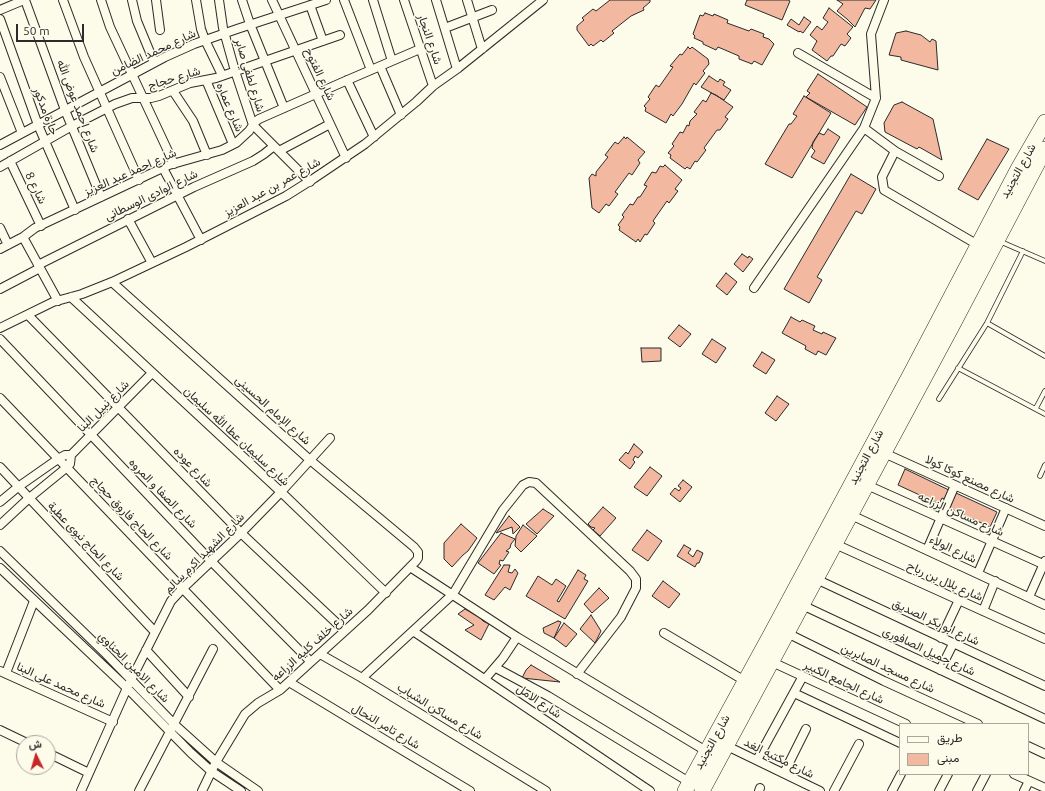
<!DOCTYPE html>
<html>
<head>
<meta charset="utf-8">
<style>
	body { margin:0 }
	#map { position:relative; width:1045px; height:791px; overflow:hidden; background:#fdfbea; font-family:Ubuntu,Vazirmatn,sans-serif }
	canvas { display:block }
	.legend { position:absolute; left:899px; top:723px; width:130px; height:52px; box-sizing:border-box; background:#fdfbea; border:1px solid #a9a89e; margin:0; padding:5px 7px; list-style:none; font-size:12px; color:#2b2b2b }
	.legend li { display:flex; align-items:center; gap:8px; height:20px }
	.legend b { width:20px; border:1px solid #a9a89e }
	.north { position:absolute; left:16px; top:735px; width:40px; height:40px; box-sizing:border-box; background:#fdfbea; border:1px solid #a9a89e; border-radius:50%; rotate:355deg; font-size:11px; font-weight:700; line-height:16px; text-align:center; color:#2b2b2b }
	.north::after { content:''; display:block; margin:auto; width:14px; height:18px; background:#c62828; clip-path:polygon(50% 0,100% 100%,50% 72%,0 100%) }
	.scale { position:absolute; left:16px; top:24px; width:68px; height:18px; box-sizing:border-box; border:2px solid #2b2b2b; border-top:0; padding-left:5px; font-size:12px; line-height:14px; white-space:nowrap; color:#2b2b2b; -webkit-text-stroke:3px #fdfbea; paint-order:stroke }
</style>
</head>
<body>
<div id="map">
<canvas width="1045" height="791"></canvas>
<ul class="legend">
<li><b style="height:5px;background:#fdfbea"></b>طريق</li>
<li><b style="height:11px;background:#f2b8a0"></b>مبنى</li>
</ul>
<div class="north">ش</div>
<div class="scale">50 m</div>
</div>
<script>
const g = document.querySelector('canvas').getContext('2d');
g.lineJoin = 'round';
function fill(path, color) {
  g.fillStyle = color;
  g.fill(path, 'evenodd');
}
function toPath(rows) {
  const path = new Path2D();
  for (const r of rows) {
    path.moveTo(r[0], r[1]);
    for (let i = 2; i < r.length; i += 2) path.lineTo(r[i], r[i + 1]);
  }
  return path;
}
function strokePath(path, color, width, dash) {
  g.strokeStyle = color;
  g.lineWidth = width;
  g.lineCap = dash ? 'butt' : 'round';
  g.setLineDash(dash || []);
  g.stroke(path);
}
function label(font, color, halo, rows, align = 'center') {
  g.font = font + ' Ubuntu,Vazirmatn,sans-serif';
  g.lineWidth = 3;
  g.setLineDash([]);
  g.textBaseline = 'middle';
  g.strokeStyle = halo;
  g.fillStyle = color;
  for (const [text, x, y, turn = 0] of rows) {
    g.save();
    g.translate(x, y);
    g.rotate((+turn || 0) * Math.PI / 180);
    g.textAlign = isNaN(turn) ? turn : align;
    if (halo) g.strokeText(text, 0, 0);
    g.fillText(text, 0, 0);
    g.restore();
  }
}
const building = toPath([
	[610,0,650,0,650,2,643,8,644,10,631,16,612,31,614,33,603,42,601,40,593,46,591,44,589,46,577,30,577,26,584,20,582,18,593,9,596,11,610,0],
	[747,0,788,0,790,1,782,20,745,5,747,0],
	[837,0,876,0,870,9,865,8,855,27,847,19,837,11,843,4,837,0],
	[829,8,853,27,847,34,851,38,845,46,841,44,833,56,831,56,827,61,812,50,817,41,810,35,817,26,822,30,828,22,823,18,829,8],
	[705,13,713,16,714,14,728,20,727,23,749,31,751,29,764,34,763,37,769,39,774,44,762,65,754,61,752,64,739,59,739,56,718,47,716,50,703,44,703,42,694,38,695,36,693,34,700,15,703,16,705,13],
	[804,17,811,22,803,33,800,31,799,32,787,25,791,19,799,25,804,17],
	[906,31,921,35,930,42,932,39,936,41,938,70,901,60,901,57,889,55,896,33,906,31],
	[688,47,690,49,692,47,708,59,709,64,703,71,705,73,696,85,694,83,682,104,673,116,671,114,666,123,645,111,646,108,644,106,650,99,648,97,656,85,659,87,673,67,670,66,680,54,682,55,688,47],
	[818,74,867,107,855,125,806,97,810,93,807,91,818,74],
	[709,76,718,82,720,79,725,82,723,85,731,90,724,100,701,87,709,76],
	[711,93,716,95,733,107,725,117,728,119,720,130,717,130,704,148,706,150,697,162,695,161,690,169,687,167,685,169,670,158,671,155,668,153,674,146,672,144,680,132,683,133,687,125,689,126,690,121,697,114,694,112,703,100,706,102,711,93],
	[804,96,831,113,792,178,765,164,789,124,791,124,797,116,793,114,804,96],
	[902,102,933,119,942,160,919,147,917,149,885,132,884,123,894,105,902,102],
	[828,129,840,137,824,164,811,157,815,151,812,148,813,142,819,133,824,135,828,129],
	[624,137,626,139,627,137,645,152,638,160,640,163,632,175,629,173,615,192,618,194,609,206,606,204,599,213,592,208,589,178,592,174,596,176,596,172,608,157,605,155,615,142,618,144,624,137],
	[987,139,1009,149,978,200,958,189,987,139],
	[665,165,682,180,675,189,678,191,669,203,667,201,653,221,655,223,647,235,645,234,640,242,638,239,636,242,619,230,620,227,618,225,624,217,622,215,630,204,633,205,638,197,640,197,647,186,644,185,652,172,656,173,660,166,663,167,665,165],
	[851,174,876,189,862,214,856,211,817,277,822,280,809,303,784,289,851,174],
	[742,254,748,258,749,256,753,259,743,272,734,264,742,254],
	[726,273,737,282,727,295,716,286,726,273],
	[791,317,800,322,802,320,815,326,813,330,822,334,823,332,836,338,826,355,818,351,816,355,805,349,806,346,782,333,791,317],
	[679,325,691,334,680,347,668,338,679,325],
	[712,339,726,348,716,363,702,354,712,339],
	[641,348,661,348,661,361,642,362,641,348],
	[762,352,775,360,766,374,753,366,762,352],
	[777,396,789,404,776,421,765,413,777,396],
	[634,444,643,452,638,458,635,456,633,460,635,462,630,469,619,460,626,452,628,454,634,444],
	[650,467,662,476,647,496,634,487,650,467],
	[905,469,951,491,947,500,942,498,939,504,898,485,905,469],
	[683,480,692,487,680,502,670,494,675,488,679,491,681,488,678,486,683,480],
	[956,493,997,512,990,527,949,508,956,493],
	[603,507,616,518,600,536,593,530,595,528,591,527,588,524,603,507],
	[543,509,554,516,537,534,526,524,543,509],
	[509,516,520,527,513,534,512,527,496,533,509,516],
	[461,524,477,538,468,551,463,555,452,567,444,559,444,543,461,524],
	[523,525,537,536,521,552,515,546,516,536,523,525],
	[647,530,662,541,648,561,632,550,647,530],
	[501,533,515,539,511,544,510,548,506,551,509,552,503,561,500,560,499,564,501,565,494,574,478,563,501,533],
	[684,545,691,549,688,553,693,557,697,550,703,553,699,563,697,563,695,567,677,556,684,545],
	[504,565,510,565,508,572,512,573,515,569,518,573,510,590,505,587,494,600,485,595,504,565],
	[578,570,586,575,584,579,588,581,565,619,526,596,538,576,552,585,556,579,566,586,557,601,559,602,578,570],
	[663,581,680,594,669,608,652,596,663,581],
	[599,588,609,598,592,613,584,604,599,588],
	[465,609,479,617,483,621,489,624,481,640,465,630,474,625,458,614,465,609],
	[591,615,601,631,595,643,580,629,591,615],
	[558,621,561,622,554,638,544,633,543,628,558,621],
	[564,623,577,634,566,647,554,638,564,623],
	[531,665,560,682,522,678,526,670,531,665]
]);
const lane = toPath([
	[999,241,1045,261],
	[987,323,1045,356],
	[958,368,1045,414],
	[939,399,987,323,1023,251],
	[1036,408,1045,391],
	[1040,476,1045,465]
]);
const street = toPath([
	[25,0,65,110,101,197],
	[63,0,84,57,139,180],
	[101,0,110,27,174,164],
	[132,0,137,21,154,62],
	[156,0,160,30],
	[196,0,201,29,205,40,222,75],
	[219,0,223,28,235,71,253,125,310,182],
	[242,0,250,24,284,108],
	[272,0,346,158],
	[344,0,371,70],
	[373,0,392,61],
	[404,0,433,86],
	[436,0,457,69],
	[467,0,482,49],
	[310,5,323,41],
	[0,10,24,0],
	[0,19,38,125,75,210],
	[445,28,492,10],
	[798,53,876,98],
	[380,66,401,115],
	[0,77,22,133],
	[206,80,233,144],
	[347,80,374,137],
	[173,91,193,121,207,155],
	[864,128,895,151,939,176],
	[0,145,165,57,194,44,237,29,326,0],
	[279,151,330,124],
	[895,151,882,177,884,190,978,245],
	[10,161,41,226],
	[0,167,72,126,115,104,132,98,151,98,159,96,190,83,216,78,340,35],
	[163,168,201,240],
	[128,219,152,263],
	[0,228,8,245],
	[23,237,58,301],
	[0,249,23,237,35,228,169,165,222,150,236,143,249,131,255,122,259,119,343,82,420,49],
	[38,265,194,187,253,161,264,154,274,146],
	[112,282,310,460,414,547,418,552,418,558,416,561,368,610,280,690,258,703,245,714,216,762,202,791],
	[754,288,864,128,876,98,871,34,884,0],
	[0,289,40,268],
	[71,297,281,492,386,593],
	[28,315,241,533,345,631],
	[0,328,53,302,82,294,112,282,186,247,286,196,313,179,365,144,416,102,433,86,457,69,543,0],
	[0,339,211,561,311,662],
	[0,398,280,690],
	[884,453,1045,526],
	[0,467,155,632],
	[867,485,1045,565],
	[0,502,18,487,58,459,65,455,71,455],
	[851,515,1045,605],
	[0,525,28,499,66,468,70,464,71,455,152,373],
	[835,544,1045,639],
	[927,550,955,485],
	[0,551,106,654,175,725,216,762,258,791],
	[410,567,517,637,706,751],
	[0,568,127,688,191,753,211,771,241,791],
	[978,573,1006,508],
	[816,579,1045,686],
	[1029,597,1045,561],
	[802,605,1045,719],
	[983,611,995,581],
	[413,631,650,791],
	[664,633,745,681],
	[787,633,884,681,978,724],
	[941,638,959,600],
	[146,650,189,697],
	[320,654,362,678,546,791],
	[772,662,906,724],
	[496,668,548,696,689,782],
	[940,670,953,644],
	[0,671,113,722],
	[6,673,34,601],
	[362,678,453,594,503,510,523,485,529,482,536,483,630,571,636,579,636,588,621,617,577,674],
	[485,679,503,658,517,637],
	[289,682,470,791],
	[794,693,900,743],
	[0,730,27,743],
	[727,746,820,791],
	[1028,746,1045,754],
	[48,753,89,773],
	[757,760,803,676],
	[784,773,806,729],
	[1014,774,1045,788],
	[81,791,127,688,171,601,183,588,241,533,281,492,330,438],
	[139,791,213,649],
	[759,791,760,788],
	[834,791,859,744],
	[892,791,901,774],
	[939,791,948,774],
	[977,791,986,774],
	[1024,791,1029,781]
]);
const highway = toPath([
	[685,791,772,632,911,373,1018,169,1045,122],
	[702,791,951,328,1045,149]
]);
const streetNames = [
	["شارع النجار",430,39,71],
	["شارع محمد الضامن",153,52,-25],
	["شارع الفتوح",320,74,65],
	["شارع لطفي صابر",250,75,73],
	["شارع حجاج",174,78,-17],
	["شارع احمد عوض الله",78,106,69],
	["شارع عماره",230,107,67],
	["حارة مدكور",46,111,69],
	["شارع التجنيد",1018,171,-61],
	["شارع احمد عبد العزيز",130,172,-24],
	["شارع عمر بن عبد العزيز",272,187,-29],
	["شارع 8",36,188,64],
	["شارع الوادى الوسطانى",151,195,-26],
	["شارع نبيل البنا",103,406,-45],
	["شارع الإمام الحسينى",273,410,42],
	["شارع سليمان عطا الله سليمان",237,436,43],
	["شارع التجنيد",866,457,-62],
	["شارع عوده",193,467,46],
	["شارع مصنع كوكا كولا",970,479,25],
	["شارع الصفا و المروه",163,493,46],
	["شارع مساكن الزراعه",961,514,24],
	["شارع الحاج فاروق حجاج",132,518,46],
	["شارع الحاج نبوى عطية",86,541,46],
	["شارع الولاء",953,549,25],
	["شارع الشهيد اكرم سالم",204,553,-45],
	["شارع بلال بن رباح",945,581,24],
	["شارع ابو بكر الصديق",936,622,25],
	["شارع خلف كليه الزراعه",312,644,-42],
	["شارع جميل الصافورى",929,651,25],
	["شارع الامين الحناوي",134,667,45],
	["شارع مسجد الصابرين",888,668,25],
	["شارع الجامع الكبير",844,682,25],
	["شارع محمد على البنا",61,685,24],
	["شارع الامل",539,701,34],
	["شارع مساكن الشباب",440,711,31],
	["شارع تامر النحال",386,726,31],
	["شارع التجنيد",712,742,-61],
	["شارع مكتبه الغد",779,758,26]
];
fill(building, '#f2b8a0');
strokePath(building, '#2b2b2b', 1);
strokePath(lane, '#2b2b2b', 5.5);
strokePath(street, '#2b2b2b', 10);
strokePath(highway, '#2b2b2b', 16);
strokePath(lane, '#fdfbea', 4);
strokePath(street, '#fdfbea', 8);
strokePath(highway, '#fdfbea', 15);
label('12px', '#2b2b2b', '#fdfbea', streetNames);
</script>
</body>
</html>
